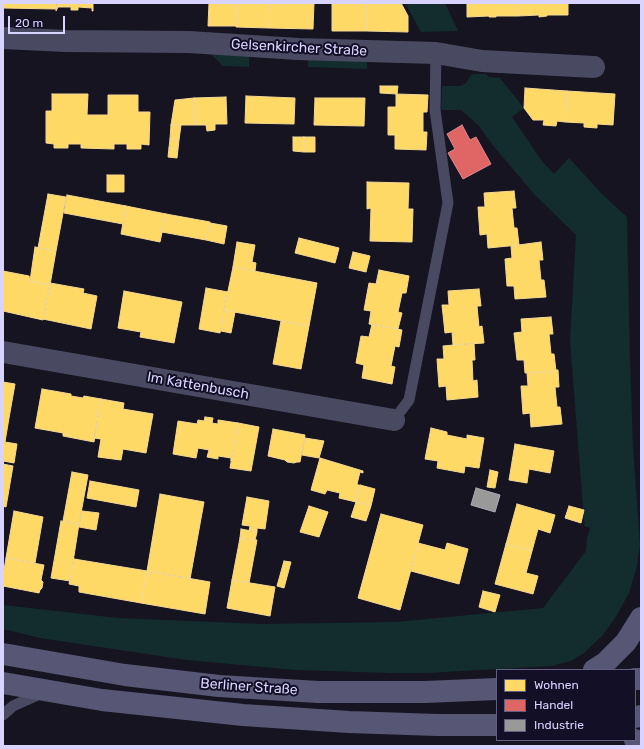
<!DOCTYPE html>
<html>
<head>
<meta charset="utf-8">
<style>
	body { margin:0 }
	#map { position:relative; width:644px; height:749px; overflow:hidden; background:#161421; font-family:Rubik,sans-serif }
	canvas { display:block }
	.frame { position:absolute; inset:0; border:4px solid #d9d4ff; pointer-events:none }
	.legend { position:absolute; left:496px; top:669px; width:140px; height:72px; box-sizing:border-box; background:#130f26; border:1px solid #625e7d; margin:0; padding:5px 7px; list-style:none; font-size:12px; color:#d9d4ff }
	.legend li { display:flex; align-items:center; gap:8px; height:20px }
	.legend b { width:20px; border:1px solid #625e7d }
	.scale { position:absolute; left:8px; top:16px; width:57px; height:18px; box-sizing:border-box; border:2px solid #d9d4ff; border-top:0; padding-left:5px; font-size:12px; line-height:14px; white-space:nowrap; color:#d9d4ff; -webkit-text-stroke:3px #130f26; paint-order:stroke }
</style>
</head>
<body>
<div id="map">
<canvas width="644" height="749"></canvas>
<div class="frame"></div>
<ul class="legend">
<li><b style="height:11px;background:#ffd966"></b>Wohnen</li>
<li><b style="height:11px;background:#e06666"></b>Handel</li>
<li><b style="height:11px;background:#999"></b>Industrie</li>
</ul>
<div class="scale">20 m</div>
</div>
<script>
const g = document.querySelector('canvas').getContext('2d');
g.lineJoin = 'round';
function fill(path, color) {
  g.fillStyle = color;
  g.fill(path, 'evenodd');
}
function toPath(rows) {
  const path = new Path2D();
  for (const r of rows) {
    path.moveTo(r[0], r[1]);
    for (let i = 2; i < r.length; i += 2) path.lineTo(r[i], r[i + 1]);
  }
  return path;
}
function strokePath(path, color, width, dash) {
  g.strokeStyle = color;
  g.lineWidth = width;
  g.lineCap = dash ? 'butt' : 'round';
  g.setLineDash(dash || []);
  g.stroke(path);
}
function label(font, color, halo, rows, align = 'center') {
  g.font = font + ' Rubik,sans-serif';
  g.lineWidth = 4;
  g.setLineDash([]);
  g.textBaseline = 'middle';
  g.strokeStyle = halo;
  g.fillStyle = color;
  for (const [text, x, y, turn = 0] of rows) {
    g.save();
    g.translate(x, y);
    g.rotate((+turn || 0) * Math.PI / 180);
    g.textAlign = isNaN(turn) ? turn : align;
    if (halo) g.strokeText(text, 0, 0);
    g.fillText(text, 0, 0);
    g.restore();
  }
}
const green = toPath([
	[405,3,445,3,458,31,421,32],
	[210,53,249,55,249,67,223,66],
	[308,57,367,59,367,69,308,67],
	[475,74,486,74,489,77,500,78,524,108,512,117,541,160,554,174,569,158,601,193,627,217,630,360,633,447,640,544,637,566,629,593,617,615,603,635,584,653,571,661,552,666,427,673,389,673,295,670,187,660,40,638,3,629,3,605,118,618,262,624,395,622,543,608,586,551,587,538,590,528,584,526,585,522,584,521,584,510,583,507,570,341,576,235,535,195,495,148,478,125,461,110,441,110,442,86,460,86,466,83,471,75]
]);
const homes = toPath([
	[3,3,56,3,56,9,3,8,3,3],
	[57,3,93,3,93,11,92,11,92,8,78,7,78,10,71,10,71,7,58,7,56,11,57,3],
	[209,3,237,3,236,26,208,26,209,3],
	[237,3,270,3,269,28,236,27,237,3],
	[270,3,314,3,313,29,269,28,270,3],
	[332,3,367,3,366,31,332,31,332,3],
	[367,3,401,3,408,16,408,32,366,31,367,3],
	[467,3,517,3,518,16,496,16,496,17,489,17,489,16,467,17,467,3],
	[517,3,568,3,568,15,547,15,547,16,539,17,539,15,518,16,517,3],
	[380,86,398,86,397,94,380,93,380,86],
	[525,88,567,91,565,122,557,121,556,126,543,125,544,120,533,120,524,108,525,88],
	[567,91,615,94,613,125,597,124,597,128,584,127,584,123,565,122,567,91],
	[52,94,88,94,87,115,108,115,108,95,138,95,138,112,150,112,149,145,141,144,141,149,127,149,127,144,114,144,114,149,81,148,81,144,68,144,68,148,54,148,54,144,46,143,46,111,52,111,52,94],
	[396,94,428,95,427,112,423,112,423,132,427,132,426,150,395,149,395,135,388,135,388,107,396,107,396,94],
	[246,96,295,98,294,124,245,123,246,96],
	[226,97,227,124,215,124,215,130,207,131,206,125,195,125,194,98,226,97],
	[194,98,195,125,171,125,175,100,194,98],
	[315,98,365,98,364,126,314,125,315,98],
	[171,125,181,125,179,140,170,139,171,125],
	[293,137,304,137,304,152,293,151,293,137],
	[304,137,315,137,315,152,304,152,304,137],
	[170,139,179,140,178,149,169,148,170,139],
	[169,148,178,149,177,158,168,157,169,148],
	[107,175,124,175,124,192,107,192,107,175],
	[367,182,409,183,408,209,413,209,412,242,370,241,371,208,367,209,367,182],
	[514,191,516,208,512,208,514,228,517,228,519,245,488,248,487,234,480,235,478,207,485,207,484,193,514,191],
	[48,194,66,197,56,251,38,248,48,194],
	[67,195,126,206,123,224,64,213,67,195],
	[126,206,166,214,160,242,121,234,126,206],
	[166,214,210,222,206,240,162,232,166,214],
	[210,223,227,226,224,244,206,240,210,223],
	[299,238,339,248,335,263,295,253,299,238],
	[237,242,255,245,252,262,256,263,255,271,233,267,237,242],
	[541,242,543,260,539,260,541,280,544,280,546,297,515,299,514,286,507,286,505,259,512,258,511,246,541,242],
	[35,247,56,251,50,285,30,281,35,247],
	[353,252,370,256,366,272,349,268,353,252],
	[233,267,317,283,309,326,224,310,233,267],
	[379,270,409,276,406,293,402,293,398,312,402,313,398,329,369,324,371,311,364,310,369,283,376,284,379,270],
	[3,271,29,276,30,281,50,285,43,320,3,311,3,271],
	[50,283,84,289,83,293,97,296,91,329,43,319,50,283],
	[206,288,228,292,220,333,199,329,206,288],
	[479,289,481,306,477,306,479,327,482,326,484,343,453,345,452,332,445,333,442,305,449,305,448,291,479,289],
	[124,291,182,302,174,343,140,337,141,332,118,328,124,291],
	[224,310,235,312,231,333,221,331,224,310],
	[551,317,553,334,549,334,551,354,554,354,556,371,525,373,524,360,517,360,514,333,522,332,521,319,551,317],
	[281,321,309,326,301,369,273,364,281,321],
	[372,324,402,330,399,347,395,346,391,366,395,367,392,384,362,378,364,365,356,363,361,336,369,337,372,324],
	[474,343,475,360,472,360,473,381,477,380,478,397,447,400,446,386,439,387,437,359,444,359,443,346,474,343],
	[556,370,558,370,559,387,555,387,557,407,560,407,562,424,531,427,530,413,523,414,521,386,528,386,527,373,556,371,556,370],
	[3,382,15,384,9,418,3,417,3,382],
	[42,389,71,394,71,396,83,398,84,396,101,399,94,442,63,436,63,433,35,428,42,389],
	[101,399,124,403,123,409,153,414,146,453,123,449,121,460,98,457,101,439,94,438,101,399],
	[3,417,9,418,5,442,17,444,14,463,3,461,3,417],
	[205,417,213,418,212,423,218,424,218,420,238,423,231,461,231,458,218,456,218,459,207,457,209,450,198,448,196,458,173,454,178,421,197,424,198,420,204,421,205,417],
	[238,423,259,427,251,471,230,468,238,423],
	[431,428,447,432,447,435,467,439,467,435,484,438,479,468,465,466,464,473,437,468,438,461,425,459,431,428],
	[273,429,305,435,300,462,297,462,294,463,287,462,285,460,268,456,273,429],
	[305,438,324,441,319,458,302,455,305,438],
	[515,444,554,451,550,473,529,469,527,483,509,480,515,444],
	[320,458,363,471,363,473,360,472,357,484,360,486,356,502,339,498,340,493,327,490,325,494,311,490,320,458],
	[3,464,13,466,6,507,3,506,3,464],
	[490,470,498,472,495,488,487,487,490,470],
	[72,472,88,475,79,524,63,521,72,472],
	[90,481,139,490,136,507,87,498,90,481],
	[360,485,375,489,371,506,356,502,360,485],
	[160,494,204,502,190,579,147,571,160,494],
	[247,497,269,501,265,529,257,528,257,532,249,531,250,526,242,525,247,497],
	[356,502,371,506,366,521,351,517,356,502],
	[517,504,555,515,550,533,538,529,532,551,506,544,517,504],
	[309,506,328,512,319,537,300,532,309,506],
	[569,506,584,510,581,523,565,518,569,506],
	[14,511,43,517,35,563,6,558,14,511],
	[82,511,99,513,96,530,79,527,82,511],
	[381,514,423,525,400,610,358,598,381,514],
	[61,521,79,524,70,581,51,578,61,521],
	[241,529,257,532,255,540,240,538,241,529],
	[240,538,257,540,249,583,232,580,240,538],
	[418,543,445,550,447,543,468,549,459,584,411,571,418,543],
	[506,544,532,551,526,573,538,576,533,594,495,584,506,544],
	[6,558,44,565,41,580,43,582,42,588,40,590,39,593,3,586,3,576,6,558],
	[74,559,147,571,141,603,79,592,79,586,69,584,74,559],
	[284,561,291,562,284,588,277,586,284,561],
	[147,571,210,582,205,614,141,603,147,571],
	[232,580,275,587,270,616,227,608,232,580],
	[483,591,500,595,495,612,479,607,483,591]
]);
const shops = toPath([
	[462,125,470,140,476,137,491,164,463,179,448,153,455,149,447,134,462,125]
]);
const industry = toPath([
	[476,488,500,495,495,512,471,505,476,488]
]);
const lane = toPath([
	[394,420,409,400,448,203,435,110,436,53],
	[3,715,13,706,42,693]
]);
const street = toPath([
	[3,38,66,41,189,42,298,49,436,53,482,61,594,67],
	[3,352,394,420]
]);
const secondary = toPath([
	[3,654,125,675,219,686,318,692,425,692,497,689],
	[594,670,605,663,626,642,641,618],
	[635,679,641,679],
	[3,683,102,700,243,715,349,722,437,725,497,725],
	[635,717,641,716],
	[635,740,641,744]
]);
const streetNames = [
	["Gelsenkircher Straße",299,48,3],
	["Im Kattenbusch",198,386,10],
	["Berliner Straße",249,687,4]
];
fill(green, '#132c2d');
fill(homes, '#ffd966');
strokePath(homes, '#f4d894', 1);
fill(shops, '#e06666');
strokePath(shops, '#de8794', 1);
fill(industry, '#999');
strokePath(industry, '#acabb8', 1);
strokePath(lane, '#4a4962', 11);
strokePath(street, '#4a4962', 22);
strokePath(secondary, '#575674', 22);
label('14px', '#d9d4ff', '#130f26', streetNames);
</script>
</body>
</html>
